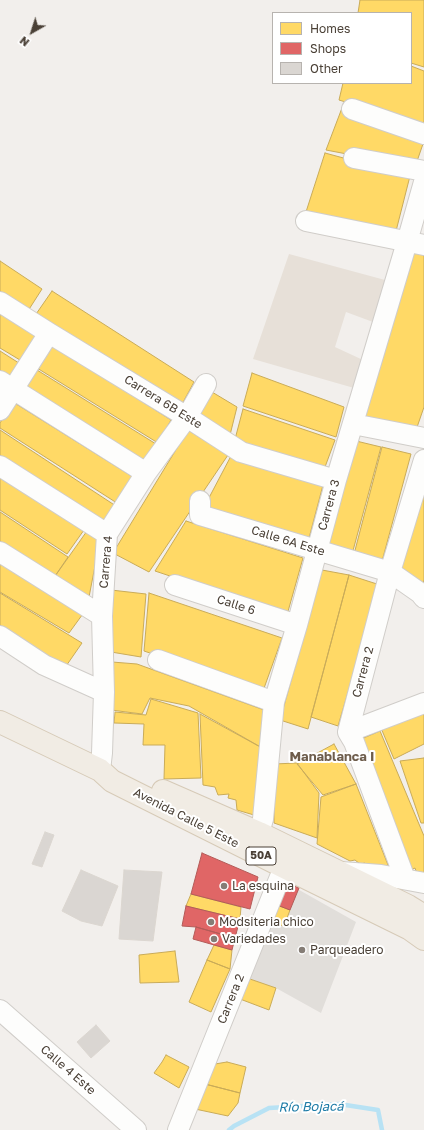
<!DOCTYPE html>
<html>
<head>
<meta charset="utf-8">
<style>
	body { margin:0 }
	#map { position:relative; width:424px; height:1130px; overflow:hidden; background:#f2efec; font-family:"Golos Text",sans-serif }
	canvas { display:block }
	.legend { position:absolute; left:272px; top:12px; width:140px; height:72px; box-sizing:border-box; background:#fff; border:1px solid #b7b3af; margin:0; padding:5px 7px; list-style:none; font-size:12px; color:#4a4036 }
	.legend li { display:flex; align-items:center; gap:8px; height:20px }
	.legend b { width:20px; border:1px solid #b7b3af }
	.north { position:absolute; left:12px; top:12px; width:40px; height:40px; -webkit-text-stroke:3px #fff; paint-order:stroke; rotate:219deg; font-size:11px; font-weight:700; line-height:16px; text-align:center; color:#4a4036 }
	.north::after { content:''; display:block; margin:auto; width:14px; height:18px; background:#4a4036; clip-path:polygon(50% 0,100% 100%,50% 72%,0 100%) }
</style>
</head>
<body>
<div id="map">
<canvas width="424" height="1130"></canvas>
<ul class="legend">
<li><b style="height:11px;background:#ffd966"></b>Homes</li>
<li><b style="height:11px;background:#e06666"></b>Shops</li>
<li><b style="height:11px;background:#dad6d2"></b>Other</li>
</ul>
<div class="north">N</div>
</div>
<script>
const g = document.querySelector('canvas').getContext('2d');
g.lineJoin = 'round';
function fill(path, color) {
  g.fillStyle = color;
  g.fill(path, 'evenodd');
}
function toPath(rows) {
  const path = new Path2D();
  for (const r of rows) {
    path.moveTo(r[0], r[1]);
    for (let i = 2; i < r.length; i += 2) path.lineTo(r[i], r[i + 1]);
  }
  return path;
}
function strokePath(path, color, width, dash) {
  g.strokeStyle = color;
  g.lineWidth = width;
  g.lineCap = dash ? 'butt' : 'round';
  g.setLineDash(dash || []);
  g.stroke(path);
}
function label(font, color, halo, rows, align = 'center') {
  g.font = font + ' "Golos Text",sans-serif';
  g.lineWidth = 4;
  g.setLineDash([]);
  g.textBaseline = 'middle';
  g.strokeStyle = halo;
  g.fillStyle = color;
  for (const [text, x, y, turn = 0] of rows) {
    g.save();
    g.translate(x, y);
    g.rotate((+turn || 0) * Math.PI / 180);
    g.textAlign = isNaN(turn) ? turn : align;
    if (halo) g.strokeText(text, 0, 0);
    g.fillText(text, 0, 0);
    g.restore();
  }
}
const residential = toPath([
	[289,254,385,280,373,322,346,312,335,347,363,360,354,388,253,359]
]);
const parking = toPath([
	[285,882,356,922,321,1013,276,988,247,978]
]);
const homes = toPath([
	[360,0,424,0,424,67,411,63,411,13,358,13,360,0],
	[411,66,424,71,424,126,339,100,343,83,411,83,411,66],
	[342,108,424,138,424,141,415,167,326,150,342,108],
	[325,153,410,176,395,235,305,215,325,153],
	[410,250,424,254,424,407,415,433,362,417,410,250],
	[0,261,42,289,26,314,0,297,0,261],
	[52,291,194,382,180,408,34,317,52,291],
	[0,313,40,338,25,363,0,348,0,313],
	[52,344,171,420,158,443,37,368,52,344],
	[0,351,22,365,11,385,0,378,0,351],
	[37,370,156,444,141,467,20,391,37,370],
	[252,373,344,407,336,437,243,406,252,373],
	[212,392,237,407,229,439,192,416,212,392],
	[13,402,138,480,120,505,0,428,0,423,13,402],
	[243,409,335,440,325,467,234,443,243,409],
	[0,430,119,508,104,528,0,463,0,430],
	[188,430,228,455,149,572,113,553,188,430],
	[352,440,381,447,351,558,322,551,352,440],
	[382,447,411,454,381,565,353,558,382,447],
	[231,456,323,485,308,542,202,511,231,456],
	[0,476,84,530,67,554,0,510,0,476],
	[424,480,424,580,422,585,397,575,424,480],
	[0,512,68,557,53,579,0,547,0,512],
	[186,521,303,558,287,615,155,571,186,521],
	[87,531,100,540,89,597,53,579,87,531],
	[0,558,85,611,69,633,0,592,0,558],
	[322,570,349,575,308,729,280,720,322,570],
	[349,575,380,585,338,726,311,717,349,575],
	[111,590,146,594,141,657,111,652,111,590],
	[0,593,82,643,64,669,0,629,0,593],
	[149,593,282,638,263,691,144,651,149,593],
	[112,662,137,664,267,711,264,749,189,706,150,698,142,714,111,710,112,662],
	[151,699,198,713,201,778,164,779,165,745,143,745,144,724,114,723,115,712,146,715,151,699],
	[424,706,424,744,394,759,381,728,424,706],
	[200,714,264,749,254,815,237,810,236,800,228,798,229,794,218,795,215,787,203,785,200,714],
	[380,731,424,836,424,877,419,879,415,868,409,871,354,742,380,731],
	[334,744,356,784,323,795,297,764,334,744],
	[424,758,424,823,421,823,400,761,424,758],
	[297,763,319,793,317,838,274,823,274,764,297,763],
	[356,784,390,870,366,868,365,863,360,864,355,860,350,861,317,844,321,797,356,784],
	[191,894,241,907,240,919,186,906,191,894],
	[277,905,290,910,284,926,272,923,277,905],
	[214,945,232,950,230,969,207,960,214,945],
	[175,951,179,982,140,983,139,955,175,951],
	[207,960,230,969,211,1012,189,1002,207,960],
	[247,978,276,988,269,1010,240,999,247,978],
	[166,1055,189,1067,179,1088,154,1073,162,1062,166,1055],
	[227,1062,246,1067,240,1093,205,1084,215,1064,227,1062],
	[205,1084,240,1093,238,1103,228,1116,195,1109,205,1084]
]);
const shops = toPath([
	[202,853,258,877,250,909,191,894,202,853],
	[285,882,299,888,290,910,277,905,285,882],
	[186,906,240,919,235,938,196,927,182,926,186,906],
	[196,927,235,938,232,950,193,939,196,927]
]);
const stream = toPath([
	[229,1130,234,1126,269,1108,339,1104,378,1110,382,1130]
]);
const building = toPath([
	[45,832,54,835,42,867,32,864,45,832],
	[81,870,118,886,102,926,81,921,62,911,81,870],
	[124,870,162,872,153,941,119,939,124,870],
	[96,1025,110,1041,91,1058,77,1042,96,1025]
]);
const minor = toPath([
	[352,109,424,134],
	[354,158,424,171],
	[306,221,424,245],
	[0,302,49,333,187,417,241,452,336,480],
	[0,381,146,473],
	[0,410,49,333],
	[353,424,424,438],
	[0,466,107,534],
	[200,501,200,515,390,572,420,593,424,598],
	[0,552,102,616],
	[175,585,297,625],
	[0,636,44,665,104,692],
	[158,660,274,702],
	[348,732,424,703],
	[100,770,102,753,104,692,102,616,107,534,146,473,187,417,206,384],
	[259,833,263,819,274,702,297,625,336,480,407,242,424,182],
	[341,872,381,875,424,883],
	[405,879,354,742,348,732,390,572,424,460],
	[0,1010,136,1130],
	[178,1130,284,867]
]);
const major = toPath([
	[0,722,100,770,112,781,284,867,410,929,424,939],
	[163,791,259,833,408,906,424,916]
]);
const markers = [
	[224,886,4,"#857d76"],
	[211,922,4,"#857d76"],
	[214,939,4,"#857d76"],
	[302,950,4,"#857d76"]
];
const shields = [
	[261,856,30]
];
const shieldNames = [
	["50A",261,856]
];
const streetNames = [
	["Carrera 6B Este",163,402,32],
	["Carrera 3",329,505,-75],
	["Calle 6A Este",288,541,17],
	["Carrera 4",106,562,-85],
	["Calle 6",236,605,18],
	["Carrera 2",363,672,-75],
	["Avenida Calle 5 Este",186,818,27],
	["Carrera 2",231,999,-68],
	["Calle 4 Este",68,1070,41]
];
const poiNames = [
	["La esquina",232,886],
	["Modsiteria chico",219,922],
	["Variedades",222,939],
	["Parqueadero",310,950]
];
const neighbourhoodNames = [
	["Manablanca I",332,757]
];
const waterNames = [
	["Río Bojacá",311,1107,-1]
];
fill(residential, '#e7e0d8');
fill(parking, '#e1deda');
fill(homes, '#ffd966');
strokePath(homes, '#c9ab58', 1);
fill(shops, '#e06666');
strokePath(shops, '#b35b58', 1);
strokePath(stream, '#b8e2f4', 4.5);
fill(building, '#dad6d2');
strokePath(building, '#dbd6d0', 1);
strokePath(minor, '#d0cdc9', 22);
strokePath(major, '#d6cab7', 24);
strokePath(minor, '#fdfdfc', 20);
strokePath(major, '#f1ece4', 22);
for (const [x, y, r, color] of markers) {
  const dot = new Path2D();
  dot.arc(x, y, r, 0, 2 * Math.PI);
  g.fillStyle = color;
  g.fill(dot);
  strokePath(dot, '#fff', 1.5);
}
for (const [x, y, w] of shields) {
  const box = new Path2D();
  box.roundRect(x - w / 2, y - 9, w, 18, 3);
  g.fillStyle = '#fff';
  g.fill(box);
  strokePath(box, '#4a4036', 1);
}
label('bold 11px', '#4a4036', null, shieldNames);
label('12px', '#4a4036', '#fff', streetNames);
label('12px', '#4a4036', '#fff', poiNames, 'left');
label('bold 13px', '#6e5d4c', '#fff', neighbourhoodNames);
label('italic 13px', '#1f7ca7', '#fff', waterNames);
</script>
</body>
</html>
